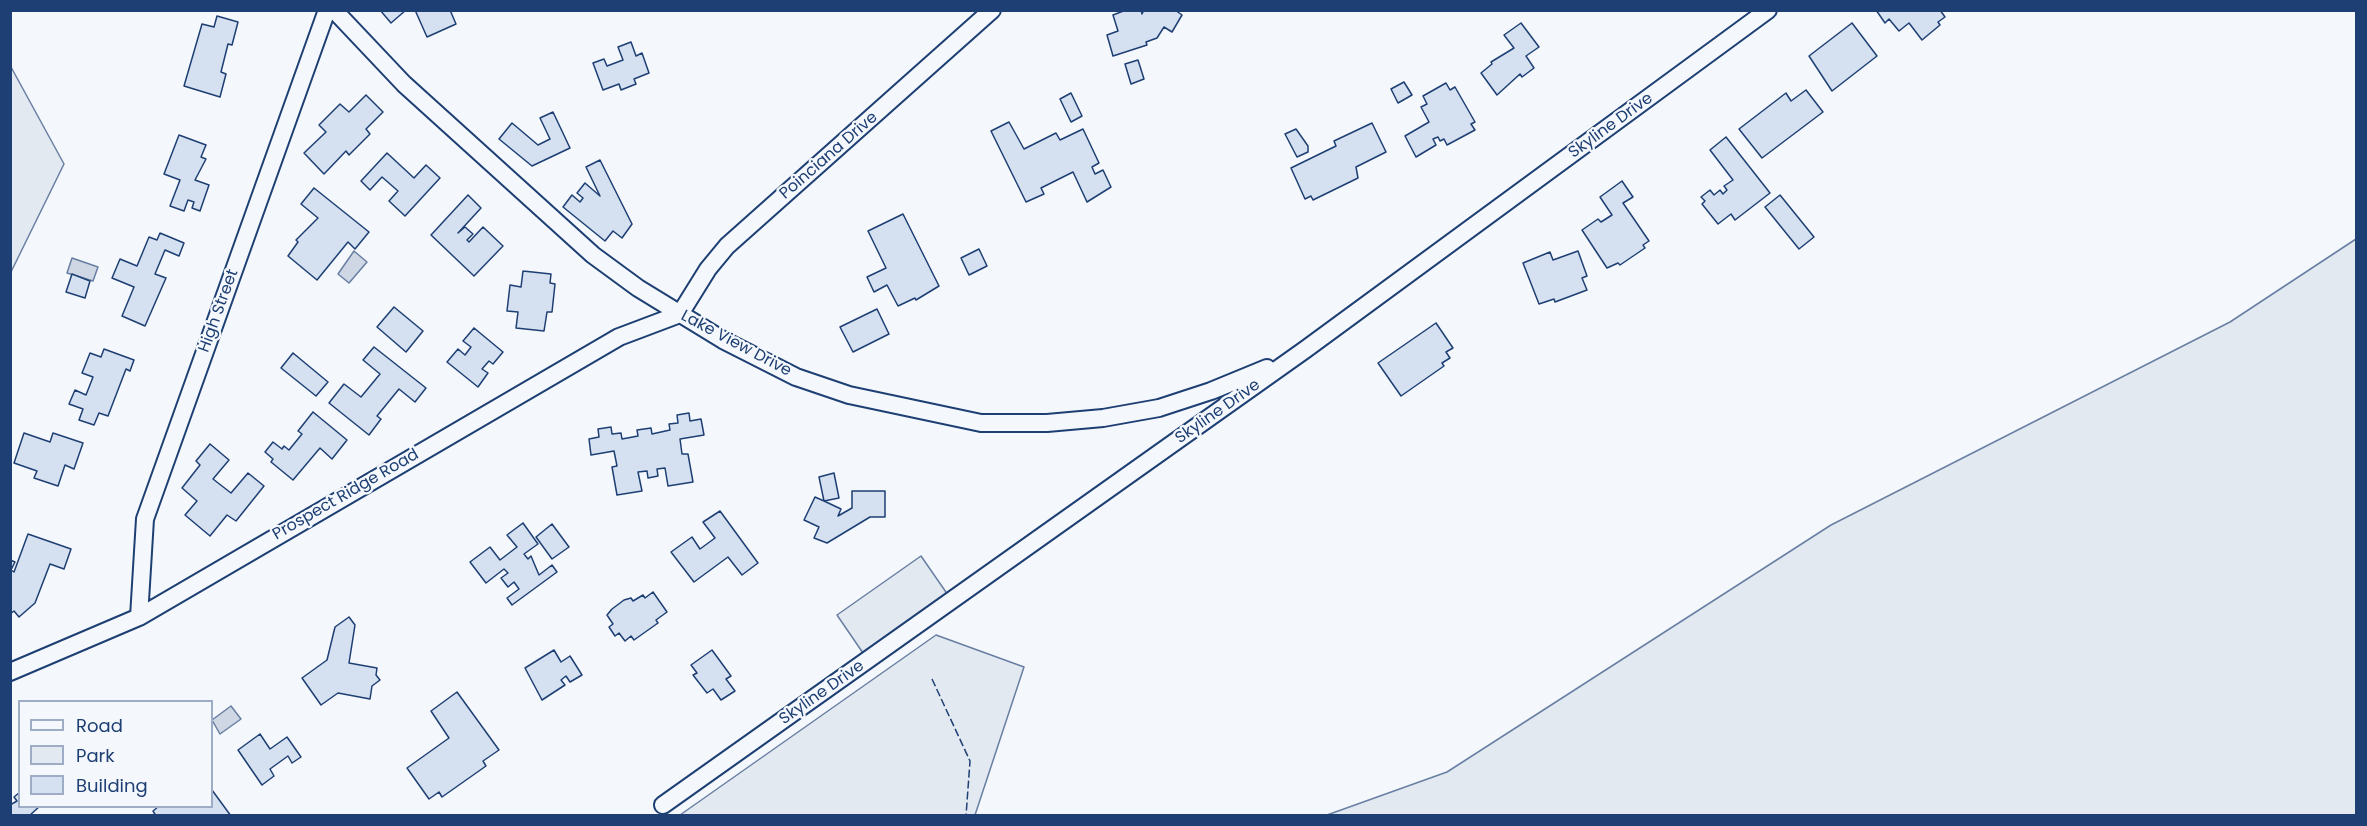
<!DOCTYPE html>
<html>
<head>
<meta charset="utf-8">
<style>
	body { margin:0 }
	#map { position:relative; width:2367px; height:826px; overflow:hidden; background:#f4f7fb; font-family:Poppins,sans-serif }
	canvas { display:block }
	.frame { position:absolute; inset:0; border:12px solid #1d3f73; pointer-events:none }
	.legend { position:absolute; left:18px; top:700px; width:195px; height:108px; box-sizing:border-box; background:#f4f7fb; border:2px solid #9eadc5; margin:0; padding:8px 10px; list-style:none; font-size:18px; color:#1d3f73 }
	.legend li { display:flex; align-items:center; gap:12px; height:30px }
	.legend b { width:30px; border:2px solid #9eadc5 }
</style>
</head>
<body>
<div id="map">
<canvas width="2367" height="826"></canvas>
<div class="frame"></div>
<ul class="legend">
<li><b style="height:8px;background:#f4f7fb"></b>Road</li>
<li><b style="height:16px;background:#e3e9f0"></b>Park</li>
<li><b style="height:16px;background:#d5e0f0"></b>Building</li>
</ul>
</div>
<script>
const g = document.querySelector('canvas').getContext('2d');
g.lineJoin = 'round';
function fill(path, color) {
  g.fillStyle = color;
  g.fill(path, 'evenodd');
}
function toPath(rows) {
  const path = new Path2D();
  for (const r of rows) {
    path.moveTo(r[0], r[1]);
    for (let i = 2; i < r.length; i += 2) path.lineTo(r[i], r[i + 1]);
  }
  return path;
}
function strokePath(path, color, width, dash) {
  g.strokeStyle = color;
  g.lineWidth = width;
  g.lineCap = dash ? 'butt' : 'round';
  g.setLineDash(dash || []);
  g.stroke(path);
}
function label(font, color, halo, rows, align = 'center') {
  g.font = font + ' Poppins,sans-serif';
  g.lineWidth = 4.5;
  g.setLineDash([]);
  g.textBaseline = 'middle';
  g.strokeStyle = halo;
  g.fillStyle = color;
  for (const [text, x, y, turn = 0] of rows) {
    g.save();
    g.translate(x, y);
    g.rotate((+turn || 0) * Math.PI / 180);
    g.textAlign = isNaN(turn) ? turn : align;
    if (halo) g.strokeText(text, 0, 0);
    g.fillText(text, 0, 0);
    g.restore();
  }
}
const green = toPath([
	[11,67,64,164,11,272,10,272,11,67],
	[2356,239,2356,815,1327,815,1447,772,1831,525,2230,322,2356,239],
	[921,556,948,595,863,653,837,615,921,556],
	[936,635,1024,667,975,815,680,815,936,635]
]);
const water = toPath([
	[354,251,367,262,349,283,338,274,354,251],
	[72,258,98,267,93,281,67,273,72,258],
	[231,706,241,719,220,734,212,720,231,706]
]);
const building = toPath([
	[380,10,406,10,391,23,380,10],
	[415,10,450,10,456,24,427,37,415,10],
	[1126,10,1141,10,1142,14,1144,10,1175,10,1182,15,1172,32,1164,27,1157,38,1146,42,1147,45,1113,56,1107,35,1118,31,1113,15,1126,10],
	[1876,10,1940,10,1945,17,1938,22,1940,25,1922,40,1909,23,1899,31,1889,19,1885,23,1876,10],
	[217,16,238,22,232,45,228,44,221,72,226,74,220,97,184,86,202,24,214,27,217,16],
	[1521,23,1539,47,1526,56,1534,68,1522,77,1520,74,1497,95,1481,73,1492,64,1491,62,1514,48,1504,35,1521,23],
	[1852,23,1877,56,1832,91,1809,56,1852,23],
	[631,42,636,56,642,53,649,73,634,79,636,84,621,90,619,84,603,90,593,63,604,59,607,66,623,60,618,47,631,42],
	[1138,60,1144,79,1131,84,1125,64,1138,60],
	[1404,82,1412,95,1398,103,1391,89,1404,82],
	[1446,83,1450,90,1455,87,1475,122,1471,124,1475,130,1447,145,1444,139,1440,141,1438,137,1433,139,1436,145,1416,157,1405,136,1429,122,1421,107,1427,104,1423,96,1446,83],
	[1806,90,1823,112,1762,158,1739,129,1786,93,1791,101,1806,90],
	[1071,93,1082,116,1071,122,1060,99,1071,93],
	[366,95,383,112,366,129,370,134,349,155,346,151,324,174,304,153,326,132,319,125,340,104,349,112,366,95],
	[553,112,570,148,532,166,499,139,512,123,538,145,550,139,540,118,553,112],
	[1009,122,1024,149,1056,133,1060,140,1083,129,1099,163,1092,167,1095,174,1103,170,1111,187,1087,202,1073,172,1041,188,1044,194,1026,202,991,131,1009,122],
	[1372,123,1386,152,1356,167,1358,178,1313,200,1311,196,1305,199,1291,168,1336,146,1334,141,1372,123],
	[1296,129,1308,146,1308,152,1297,157,1285,134,1296,129],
	[179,135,206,145,201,157,206,159,195,180,209,185,200,211,192,208,194,202,188,200,184,211,170,206,180,180,164,174,179,135],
	[1726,137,1770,193,1735,220,1731,214,1718,224,1702,204,1705,201,1701,197,1710,190,1714,195,1720,190,1723,194,1727,190,1724,186,1733,180,1710,150,1726,137],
	[387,153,414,178,426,165,440,178,405,216,389,201,398,191,382,177,370,190,361,181,387,153],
	[600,160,632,224,622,238,613,231,605,241,563,207,572,195,580,202,583,198,577,193,585,183,600,196,586,167,600,160],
	[1622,181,1633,197,1623,203,1649,241,1643,245,1645,248,1620,265,1618,263,1607,268,1582,230,1598,219,1601,222,1612,215,1600,197,1622,181],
	[314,188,369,232,355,249,348,242,317,280,288,256,298,242,296,240,318,218,301,204,314,188],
	[468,195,481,208,458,233,465,227,473,234,467,240,469,242,483,227,503,246,474,276,431,235,468,195],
	[1780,195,1814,237,1799,249,1765,207,1780,195],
	[903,214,939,286,916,300,915,298,898,306,887,285,874,292,867,277,886,268,868,231,903,214],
	[160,233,184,243,179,256,165,250,155,274,166,278,145,326,122,316,134,287,112,278,120,259,137,266,149,237,157,240,160,233],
	[979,249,987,266,969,275,961,258,979,249],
	[1578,251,1587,276,1582,278,1587,290,1555,302,1554,299,1539,304,1523,263,1550,252,1553,260,1578,251],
	[523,271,551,274,550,283,555,284,552,312,547,312,544,331,516,328,518,312,507,311,510,285,521,287,523,271],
	[72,274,90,281,85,298,66,292,72,274],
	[394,307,423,331,406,352,377,327,394,307],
	[877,309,889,334,853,352,840,327,877,309],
	[1436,323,1453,348,1446,352,1450,358,1442,363,1444,366,1401,396,1378,363,1436,323],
	[474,328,503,352,493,364,489,361,482,369,488,373,478,387,447,362,458,349,465,355,471,347,463,341,474,328],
	[374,347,426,388,415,402,399,389,377,416,381,419,369,435,329,403,344,384,361,397,380,374,363,360,374,347],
	[104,349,134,360,130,371,126,369,108,416,99,413,94,425,79,420,83,409,69,404,75,390,86,395,93,377,82,373,90,353,101,357,104,349],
	[293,353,328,382,316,396,281,368,293,353],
	[313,412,347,440,332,459,320,448,293,480,271,462,273,459,265,452,273,442,282,449,284,446,289,450,302,434,298,431,313,412],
	[689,413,690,421,701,419,704,435,680,439,682,454,688,454,693,482,668,486,665,468,657,469,658,476,648,478,647,471,638,472,642,491,617,495,612,467,617,466,614,451,591,455,589,439,599,437,598,429,611,427,612,434,621,433,622,439,638,436,637,430,651,428,652,434,670,430,669,424,678,423,677,415,689,413],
	[24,433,50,442,53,433,83,443,74,469,65,465,58,486,34,478,37,471,14,463,24,433],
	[210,444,229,460,213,479,231,493,248,473,264,486,236,521,227,515,210,536,185,515,197,501,182,488,200,465,196,461,210,444],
	[834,473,839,498,824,501,841,509,838,516,852,508,852,491,885,491,885,517,870,517,827,543,814,538,819,527,804,520,815,497,824,501,819,477,834,473],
	[720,511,758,563,742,575,728,557,694,582,671,552,692,537,700,549,715,538,703,522,720,511],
	[523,523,538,544,524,554,528,559,531,556,539,575,552,565,557,572,512,605,507,598,519,589,514,582,508,587,501,578,508,573,504,569,486,583,470,562,490,547,500,560,517,547,507,535,523,523],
	[552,524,569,547,552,559,536,537,552,524],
	[28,534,71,549,64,569,50,564,35,603,19,617,14,611,10,614,10,560,15,562,11,570,14,572,28,534],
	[653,592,667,612,656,620,658,623,634,640,631,636,625,641,619,633,615,636,609,627,613,624,607,615,612,609,624,600,631,598,633,601,643,595,645,598,653,592],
	[349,617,355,625,349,663,377,668,376,675,380,680,372,686,370,699,338,693,321,705,302,678,327,660,335,627,349,617],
	[554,650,561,662,570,656,582,675,570,682,566,676,561,680,565,685,542,700,525,668,554,650],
	[712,650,731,676,726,679,735,691,721,700,713,689,707,693,693,675,697,673,691,665,712,650],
	[457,692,499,750,483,761,486,766,442,797,439,792,429,799,407,768,449,738,431,711,457,692],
	[260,734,270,749,287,737,301,757,292,763,288,756,270,769,274,776,262,785,238,750,260,734],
	[212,790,231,816,156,816,153,811,159,806,212,806,212,790],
	[20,792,20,806,40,806,29,816,10,816,10,805,17,801,14,797,20,792]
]);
const minor = toPath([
	[334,10,404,84,593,255,638,288,723,340,796,377,849,395,981,423,1047,423,1103,418,1159,408,1211,391,1267,368],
	[680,314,708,269,727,246,992,10],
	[139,617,145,519,327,10],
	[10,672,139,617,619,337,680,314],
	[663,805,1306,349,1768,10]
]);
const fence = toPath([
	[932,679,970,761,966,816]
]);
const streetNames = [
	["Skyline Drive",1611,126,-36],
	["Poinciana Drive",829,156,-41],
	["High Street",219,311,-70],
	["Lake View Drive",736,344,28],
	["Skyline Drive",1218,412,-35],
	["Prospect Ridge Road",346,495,-30],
	["Skyline Drive",822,693,-35]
];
fill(green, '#e3e9f0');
strokePath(green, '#687fa3', 1.5);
fill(water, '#cfd7e4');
strokePath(water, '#687fa3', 1.5);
fill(building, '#d5e0f0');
strokePath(building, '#1d3f73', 1.5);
strokePath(minor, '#1d3f73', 20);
strokePath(minor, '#f4f7fb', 16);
strokePath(fence, '#1d3f73', 1.5, [8, 3]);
label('16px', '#1d3f73', '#f4f7fb', streetNames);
</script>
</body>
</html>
